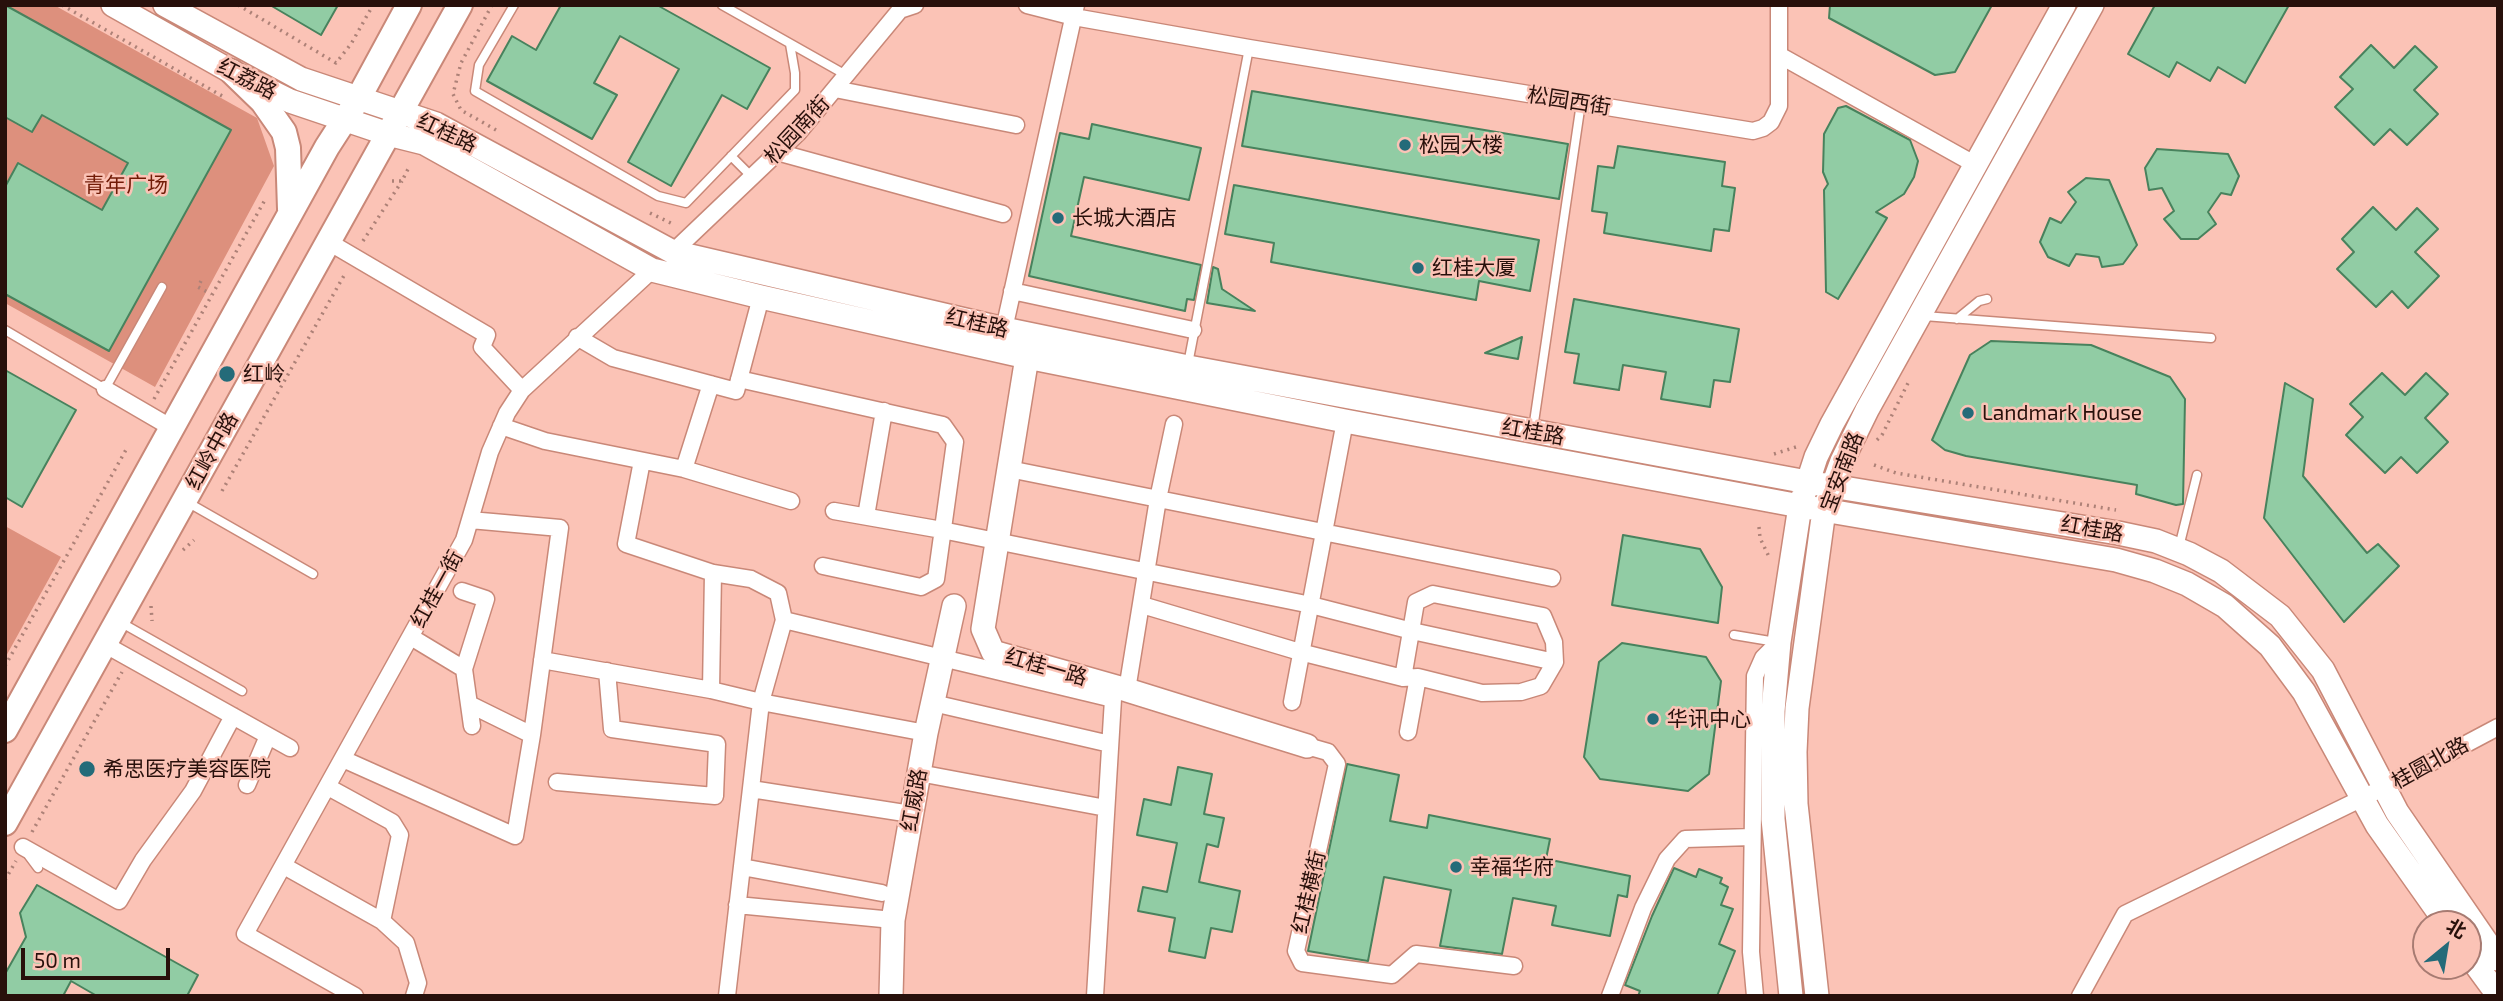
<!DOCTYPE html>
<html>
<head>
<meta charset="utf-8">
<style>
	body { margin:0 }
	#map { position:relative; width:2503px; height:1001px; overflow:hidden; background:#fbc3b6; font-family:"Exo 2","Noto Sans SC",sans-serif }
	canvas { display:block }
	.frame { position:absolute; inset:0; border:7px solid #28100b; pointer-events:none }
	.north { position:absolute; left:2412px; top:910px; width:70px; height:70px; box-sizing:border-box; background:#fbc3b6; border:2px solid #a77b72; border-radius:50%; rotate:30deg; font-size:19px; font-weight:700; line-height:28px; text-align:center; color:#28100b }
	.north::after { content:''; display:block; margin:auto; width:24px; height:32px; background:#246b79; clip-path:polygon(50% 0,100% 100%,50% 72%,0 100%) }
	.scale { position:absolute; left:21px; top:948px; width:149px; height:32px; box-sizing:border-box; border:4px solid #28100b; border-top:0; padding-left:9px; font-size:21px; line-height:24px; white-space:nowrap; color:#28100b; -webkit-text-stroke:5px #fbc3b6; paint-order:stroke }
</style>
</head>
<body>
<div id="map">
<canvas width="2503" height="1001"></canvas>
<div class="frame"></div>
<div class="north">北</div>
<div class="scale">50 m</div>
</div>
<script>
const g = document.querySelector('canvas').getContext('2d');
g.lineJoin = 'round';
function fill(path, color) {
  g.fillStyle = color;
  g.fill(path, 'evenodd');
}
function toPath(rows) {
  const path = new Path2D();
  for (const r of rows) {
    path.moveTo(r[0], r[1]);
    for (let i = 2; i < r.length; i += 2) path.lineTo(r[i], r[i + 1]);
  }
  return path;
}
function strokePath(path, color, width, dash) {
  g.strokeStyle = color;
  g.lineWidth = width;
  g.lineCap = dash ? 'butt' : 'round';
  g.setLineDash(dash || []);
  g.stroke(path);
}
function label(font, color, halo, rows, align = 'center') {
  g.font = font + ' "Exo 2","Noto Sans SC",sans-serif';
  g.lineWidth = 5;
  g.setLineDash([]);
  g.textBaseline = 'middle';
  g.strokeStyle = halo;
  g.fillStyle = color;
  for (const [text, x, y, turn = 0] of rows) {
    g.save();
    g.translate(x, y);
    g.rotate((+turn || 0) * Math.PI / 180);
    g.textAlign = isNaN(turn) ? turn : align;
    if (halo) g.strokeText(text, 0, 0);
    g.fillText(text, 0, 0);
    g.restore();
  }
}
const green = toPath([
	[5,5,54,5,257,118,274,166,155,387,5,303],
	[5,526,61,557,5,658]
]);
const building = toPath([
	[5,5,231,130,109,351,5,294,5,187,18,163,102,210,128,163,42,115,32,132,5,117,5,5],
	[270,5,338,5,321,35,270,5],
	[561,5,657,5,770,68,747,109,722,95,671,186,628,162,679,69,620,36,594,83,617,95,592,139,487,81,512,36,536,50,561,5],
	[1830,5,1992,5,1955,72,1935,75,1829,18,1830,5],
	[2155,5,2289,5,2245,83,2218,67,2210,81,2177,62,2169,77,2128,54,2155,5],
	[2371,45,2394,68,2415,46,2437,67,2414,90,2438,114,2407,145,2390,129,2374,145,2335,107,2353,89,2340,77,2371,45],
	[1252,91,1568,144,1559,199,1242,146,1252,91],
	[1846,106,1910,140,1918,161,1914,177,1904,194,1876,212,1887,218,1838,299,1826,292,1824,190,1828,184,1823,172,1824,134,1838,108,1846,106],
	[1092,124,1201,148,1189,200,1084,177,1071,236,1201,265,1194,300,1187,299,1185,311,1029,276,1060,133,1089,139,1092,124],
	[1618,146,1725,162,1722,186,1735,188,1729,231,1714,229,1711,251,1604,233,1607,213,1592,211,1598,166,1614,168,1618,146],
	[2157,149,2228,154,2239,176,2231,195,2221,193,2208,212,2216,224,2198,239,2181,239,2164,219,2174,211,2162,188,2149,190,2145,168,2157,149],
	[2086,178,2109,180,2137,245,2123,264,2102,267,2099,257,2076,254,2069,266,2048,257,2040,242,2050,218,2061,223,2076,202,2068,192,2086,178],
	[1234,185,1539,240,1530,291,1479,281,1476,300,1271,262,1274,243,1225,234,1234,185],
	[2373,207,2396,230,2417,208,2438,229,2415,252,2439,276,2408,308,2392,291,2376,307,2337,269,2354,252,2342,239,2373,207],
	[1213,267,1218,269,1222,289,1255,311,1207,303,1213,267],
	[1574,299,1739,329,1730,382,1714,380,1710,407,1661,399,1666,372,1623,365,1619,390,1574,383,1579,354,1565,352,1574,299],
	[1522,337,1518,359,1485,353,1522,337],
	[1991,341,2091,345,2170,377,2185,399,2183,504,2176,505,2136,494,2137,485,1966,456,1945,450,1932,440,1970,355,1991,341],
	[5,370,76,410,22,507,5,497,5,370],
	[2382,373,2405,395,2426,373,2448,394,2425,418,2448,442,2417,473,2401,457,2385,473,2346,435,2363,417,2350,404,2382,373],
	[2285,383,2313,399,2303,476,2367,553,2378,544,2399,566,2344,622,2264,518,2285,383],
	[1623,535,1700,549,1722,587,1718,623,1612,605,1623,535],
	[1622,643,1706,657,1721,681,1709,774,1688,791,1600,779,1584,757,1599,662,1622,643],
	[1347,764,1399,775,1390,821,1427,828,1429,815,1550,839,1546,859,1630,876,1627,897,1618,895,1610,936,1552,925,1556,906,1513,898,1502,954,1440,946,1451,890,1384,877,1368,961,1308,951,1347,764],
	[1178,767,1212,774,1204,814,1224,818,1218,847,1207,844,1199,882,1240,891,1232,932,1211,928,1205,958,1169,951,1175,918,1138,911,1143,887,1167,892,1177,843,1137,835,1144,799,1171,805,1178,767],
	[1674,868,1696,877,1699,869,1722,878,1720,883,1728,887,1721,905,1733,909,1719,944,1735,951,1717,996,1638,996,1640,991,1625,985,1652,916,1674,868],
	[37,885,198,975,187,996,97,996,71,981,63,996,5,996,5,974,26,937,20,913,37,885]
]);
const path = toPath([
	[62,5,224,97],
	[238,5,336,63,351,44,373,5],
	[492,5,461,63,453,94,461,110,496,130],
	[392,181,402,181,409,167],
	[650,213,675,225],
	[363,241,402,181],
	[201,281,198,287,211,294],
	[154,399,266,198],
	[1877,440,1882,435,1910,379],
	[1774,454,1796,447],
	[1874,465,1896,473,2116,510],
	[222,491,346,272],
	[1759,527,1760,538,1770,559],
	[183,550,194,540],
	[151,606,152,621],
	[5,666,127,448],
	[32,832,122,672],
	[5,880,16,861]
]);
const lane = toPath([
	[514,5,479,65,475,91,658,196,686,203,795,90,795,73,790,44],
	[722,5,846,75],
	[731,156,752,177],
	[1924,316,2211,338],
	[1957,319,1979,301,1987,299],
	[5,330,105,389,162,287],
	[1188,364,1249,48],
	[1533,429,1581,103],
	[187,502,313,574],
	[2179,547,2197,475],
	[120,622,242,691],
	[1734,635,1776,642],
	[29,856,38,868]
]);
const street = toPath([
	[1027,5,1074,17,1249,48,1753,131,1763,128,1771,122,1779,106,1779,55,1976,165],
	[1779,55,1779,5],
	[835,89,1016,125],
	[777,152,1003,214],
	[327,241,487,335,482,347,522,390],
	[673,252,799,132,900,10,915,5],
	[1012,291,1193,330],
	[1004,329,1076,5],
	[577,337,613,358,736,391,761,297],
	[739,379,943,425,955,442,936,579,921,587,823,566],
	[105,389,172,428],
	[501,426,545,441,684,469,791,501],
	[642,461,626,544,713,573,751,579,778,593,784,620,761,702,727,996],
	[684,469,711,384],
	[1009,469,1552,578],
	[834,511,942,530,1311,605,1412,631,1555,662],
	[866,516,884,411],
	[462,591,486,599,464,669,472,726],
	[1142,605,1300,652,1403,678,1418,677,1482,693,1521,692,1541,686,1555,662,1554,642,1543,616,1433,594,1416,602,1403,678],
	[784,620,1113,699,1095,996],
	[411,637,464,669],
	[104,644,290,748],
	[542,660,711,690,761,702,926,733],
	[711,690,713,573],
	[1127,690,1158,499,1174,424],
	[1292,702,1345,421],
	[933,703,1110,744],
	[469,704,532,735],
	[1408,732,1418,677],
	[1307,746,1328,752,1337,764,1296,951,1302,963,1392,975,1416,954,1514,966],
	[343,759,515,836,532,735,560,528,470,520],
	[919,773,1106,808],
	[557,782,715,796,717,744,612,729,607,671],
	[247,785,268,736],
	[328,787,392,822,400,835,382,921],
	[751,789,911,814],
	[23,847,119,901,143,860,193,791,233,716],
	[284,866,382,921,406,943,418,983,414,996],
	[742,867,882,893],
	[737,905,893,920],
	[355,996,245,934,464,540,490,452,507,413,522,390,652,270],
	[1610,996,1643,908,1667,859,1685,839,1752,837],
	[1755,996,1751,952,1755,676,1763,658,1779,642],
	[2080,996,2125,914,2383,788,2498,727]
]);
const secondary = toPath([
	[113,5,232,72,290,101,388,134,424,143,652,270,761,297,1027,357,1345,421,1800,506,2116,560,2155,571,2187,584,2225,606,2270,646,2304,692,2377,825,2447,924],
	[165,5,301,79,436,124,673,252,1004,329,1188,367,1807,482,2118,533,2156,541,2189,554,2221,571,2280,616,2323,670,2397,812,2498,959],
	[1027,357,983,629,993,652,1127,690,1307,746],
	[2468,954,2498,995],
	[891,996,893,920,926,733,954,606],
	[1791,996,1773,819,1773,711,1779,642,1800,506,1816,457,1832,424,2064,5],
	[1817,996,1796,804,1795,752,1797,708,1824,510,1842,461,1867,410,2092,5]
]);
const primary = toPath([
	[232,72,263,102,284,132,288,148,290,209],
	[5,730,327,147,358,99,409,5],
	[5,823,460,5]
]);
const markers = [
	[1405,145,7,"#246b79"],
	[1058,218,7,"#246b79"],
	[1418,268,7,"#246b79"],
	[227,374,9,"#246b79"],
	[1968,413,7,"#246b79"],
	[1653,719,7,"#246b79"],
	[87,769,9,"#246b79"],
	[1456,867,7,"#246b79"]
];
const streetNames = [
	["红荔路",247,79,27],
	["松园西街",1569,101,9],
	["松园南街",797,130,-47],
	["红桂路",447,133,25],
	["红桂路",977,323,13],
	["红桂路",1533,432,10],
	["红岭中路",212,451,-61],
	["宝安南路",1842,472,-69],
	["红桂路",2092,529,10],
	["红桂一街",437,589,-61],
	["红桂一路",1046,667,16],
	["桂圆北路",2430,763,-29],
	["红威路",914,800,-80],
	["红桂横街",1309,892,-77]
];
const poiNames = [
	["松园大楼",1419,145],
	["长城大酒店",1072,218],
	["红桂大厦",1432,268],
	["红岭",243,374],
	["Landmark House",1982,413],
	["华讯中心",1667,719],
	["希思医疗美容医院",103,769],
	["幸福华府",1470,867]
];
const parkNames = [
	["青年广场",126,185]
];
fill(green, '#dd907d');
fill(building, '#91cca4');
strokePath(building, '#48825d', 2);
strokePath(lane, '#c98878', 11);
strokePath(street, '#c98878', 19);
strokePath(secondary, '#c98878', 26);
strokePath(primary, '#c98878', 28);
strokePath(path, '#ad8177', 3.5, [2, 5]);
strokePath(lane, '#fff', 8);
strokePath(street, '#fff', 16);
strokePath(secondary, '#fff', 23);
strokePath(primary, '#fff', 24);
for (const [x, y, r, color] of markers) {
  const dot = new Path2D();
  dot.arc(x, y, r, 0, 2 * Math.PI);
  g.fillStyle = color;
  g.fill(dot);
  strokePath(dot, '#fbc3b6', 2.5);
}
label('21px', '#28100b', '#fbc3b6', streetNames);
label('21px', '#28100b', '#fbc3b6', poiNames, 'left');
label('21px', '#711b06', '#fbc3b6', parkNames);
</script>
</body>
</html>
